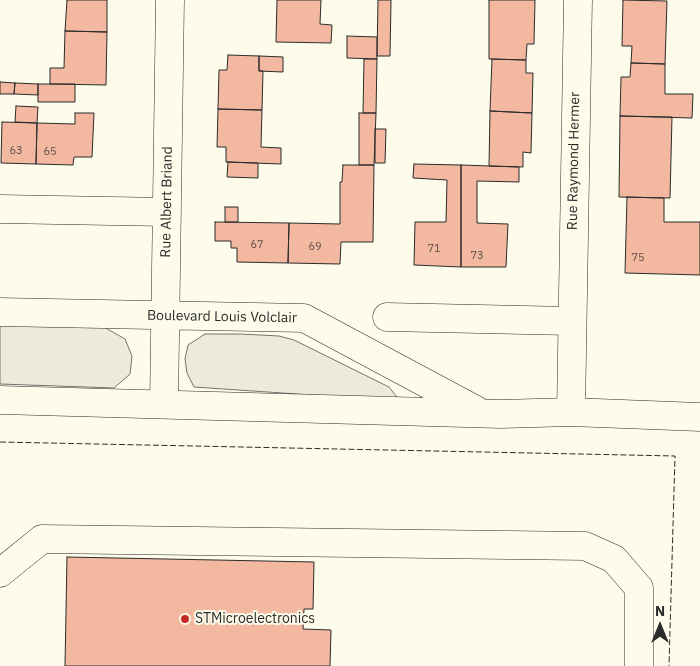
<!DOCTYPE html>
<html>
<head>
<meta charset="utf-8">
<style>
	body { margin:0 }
	#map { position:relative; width:700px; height:666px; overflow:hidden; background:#fdfbea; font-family:"IBM Plex Sans",sans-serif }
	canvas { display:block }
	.north { position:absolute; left:635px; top:601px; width:50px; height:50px; -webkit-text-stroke:4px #fdfbea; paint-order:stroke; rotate:0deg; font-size:14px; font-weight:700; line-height:20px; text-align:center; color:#2b2b2b }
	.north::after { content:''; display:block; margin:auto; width:18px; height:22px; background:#2b2b2b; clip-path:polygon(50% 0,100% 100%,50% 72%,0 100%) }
</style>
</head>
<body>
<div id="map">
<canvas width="700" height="666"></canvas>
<div class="north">N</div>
</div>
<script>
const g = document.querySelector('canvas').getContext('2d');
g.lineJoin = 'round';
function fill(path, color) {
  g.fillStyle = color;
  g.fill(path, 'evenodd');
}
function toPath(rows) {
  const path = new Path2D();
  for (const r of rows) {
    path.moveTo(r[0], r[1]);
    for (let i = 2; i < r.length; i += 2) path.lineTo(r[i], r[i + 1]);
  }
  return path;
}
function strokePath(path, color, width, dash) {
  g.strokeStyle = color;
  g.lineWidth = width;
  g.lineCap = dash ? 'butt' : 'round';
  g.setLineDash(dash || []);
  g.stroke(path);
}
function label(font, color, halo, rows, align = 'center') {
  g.font = font + ' "IBM Plex Sans",sans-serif';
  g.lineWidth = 4;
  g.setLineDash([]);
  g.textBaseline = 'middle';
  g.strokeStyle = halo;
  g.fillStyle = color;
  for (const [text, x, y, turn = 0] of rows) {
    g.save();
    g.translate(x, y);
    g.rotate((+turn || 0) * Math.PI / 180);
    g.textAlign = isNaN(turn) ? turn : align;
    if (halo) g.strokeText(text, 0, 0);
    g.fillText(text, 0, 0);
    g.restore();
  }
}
const green = toPath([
	[0,325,104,327,125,339,132,356,130,374,114,388,0,384,0,325],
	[205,334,240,334,279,336,294,340,389,387,400,401,194,387,187,373,185,359,188,345,205,334]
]);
const building = toPath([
	[67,0,107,0,107,32,65,31,67,0],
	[277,0,321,0,320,24,332,25,331,43,276,42,277,0],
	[378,0,391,0,390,56,377,56,378,0],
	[489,0,535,0,534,44,527,44,526,60,489,59,489,0],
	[623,0,667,1,665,64,631,63,632,46,622,46,623,0],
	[65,31,107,32,106,85,50,84,50,68,64,68,65,31],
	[347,36,377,37,377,59,347,58,347,36],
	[228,55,259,56,259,71,263,71,262,110,218,109,219,70,227,70,228,55],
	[259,56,283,57,283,72,259,71,259,56],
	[364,59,377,59,376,113,363,113,364,59],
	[492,59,526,60,526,73,533,73,532,113,490,111,492,59],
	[631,63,665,64,665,94,693,94,692,118,620,116,621,77,630,77,631,63],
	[0,82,15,83,14,94,0,94,0,82],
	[15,83,38,84,38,95,14,94,15,83],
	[38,84,75,84,75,102,38,102,38,84],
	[16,106,38,107,37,123,15,122,16,106],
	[218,109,262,110,261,147,281,148,281,164,226,162,226,147,217,147,218,109],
	[490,111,532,113,531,153,523,152,523,167,489,166,490,111],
	[75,113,94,113,92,157,74,157,73,165,36,164,37,123,75,124,75,113],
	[359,113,376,113,374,165,359,165,359,113],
	[620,116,672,117,670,198,619,197,620,116],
	[2,122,37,123,36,164,1,163,2,122],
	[375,129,386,129,385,163,375,163,375,129],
	[228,162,258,163,258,178,227,177,228,162],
	[414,164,461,165,461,267,414,265,415,222,446,222,447,180,413,178,414,164],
	[343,165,374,165,373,242,341,242,340,264,288,263,289,223,340,224,340,182,342,182,343,165],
	[461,165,519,167,519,182,477,181,477,223,508,224,506,267,461,267,461,165],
	[627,197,664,198,664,222,700,222,700,275,625,273,627,197],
	[225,207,238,207,238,222,225,222,225,207],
	[215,222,289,223,288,263,237,262,237,248,231,248,231,241,215,241,215,222],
	[67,557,314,562,313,609,304,609,303,629,331,630,330,666,65,666,67,557]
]);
const minor = toPath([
	[0,209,167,212],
	[0,312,304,318,476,410],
	[387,317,571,321],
	[0,400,501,414,571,412,700,417],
	[164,404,170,0],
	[571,412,578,0],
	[0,573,42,539,585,546,614,559,639,588,639,666]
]);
const fence = toPath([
	[0,442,675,456,669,666]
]);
const markers = [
	[185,619,5,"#c62828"]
];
const numberNames = [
	["63",16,151],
	["65",50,152],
	["67",257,245],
	["69",315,247],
	["71",434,249],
	["73",477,256],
	["75",638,258]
];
const streetNames = [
	["Rue Raymond Hermer",574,161,-89],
	["Rue Albert Briand",167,202,-89],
	["Boulevard Louis Volclair",222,317,1]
];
const poiNames = [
	["STMicroelectronics",195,619]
];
fill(green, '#ecebdb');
strokePath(green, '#74746e', 1);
fill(building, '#f2b8a0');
strokePath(building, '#2b2b2b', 1);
strokePath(minor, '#2b2b2b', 29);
strokePath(minor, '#fdfbea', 28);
strokePath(fence, '#2b2b2b', 1, [6, 2.5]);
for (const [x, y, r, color] of markers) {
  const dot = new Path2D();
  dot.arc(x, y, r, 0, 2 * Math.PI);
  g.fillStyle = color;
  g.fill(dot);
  strokePath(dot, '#fdfbea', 2);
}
label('11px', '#5d4e48', null, numberNames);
label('14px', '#2b2b2b', '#fdfbea', streetNames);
label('14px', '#2b2b2b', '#fdfbea', poiNames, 'left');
</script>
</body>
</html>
